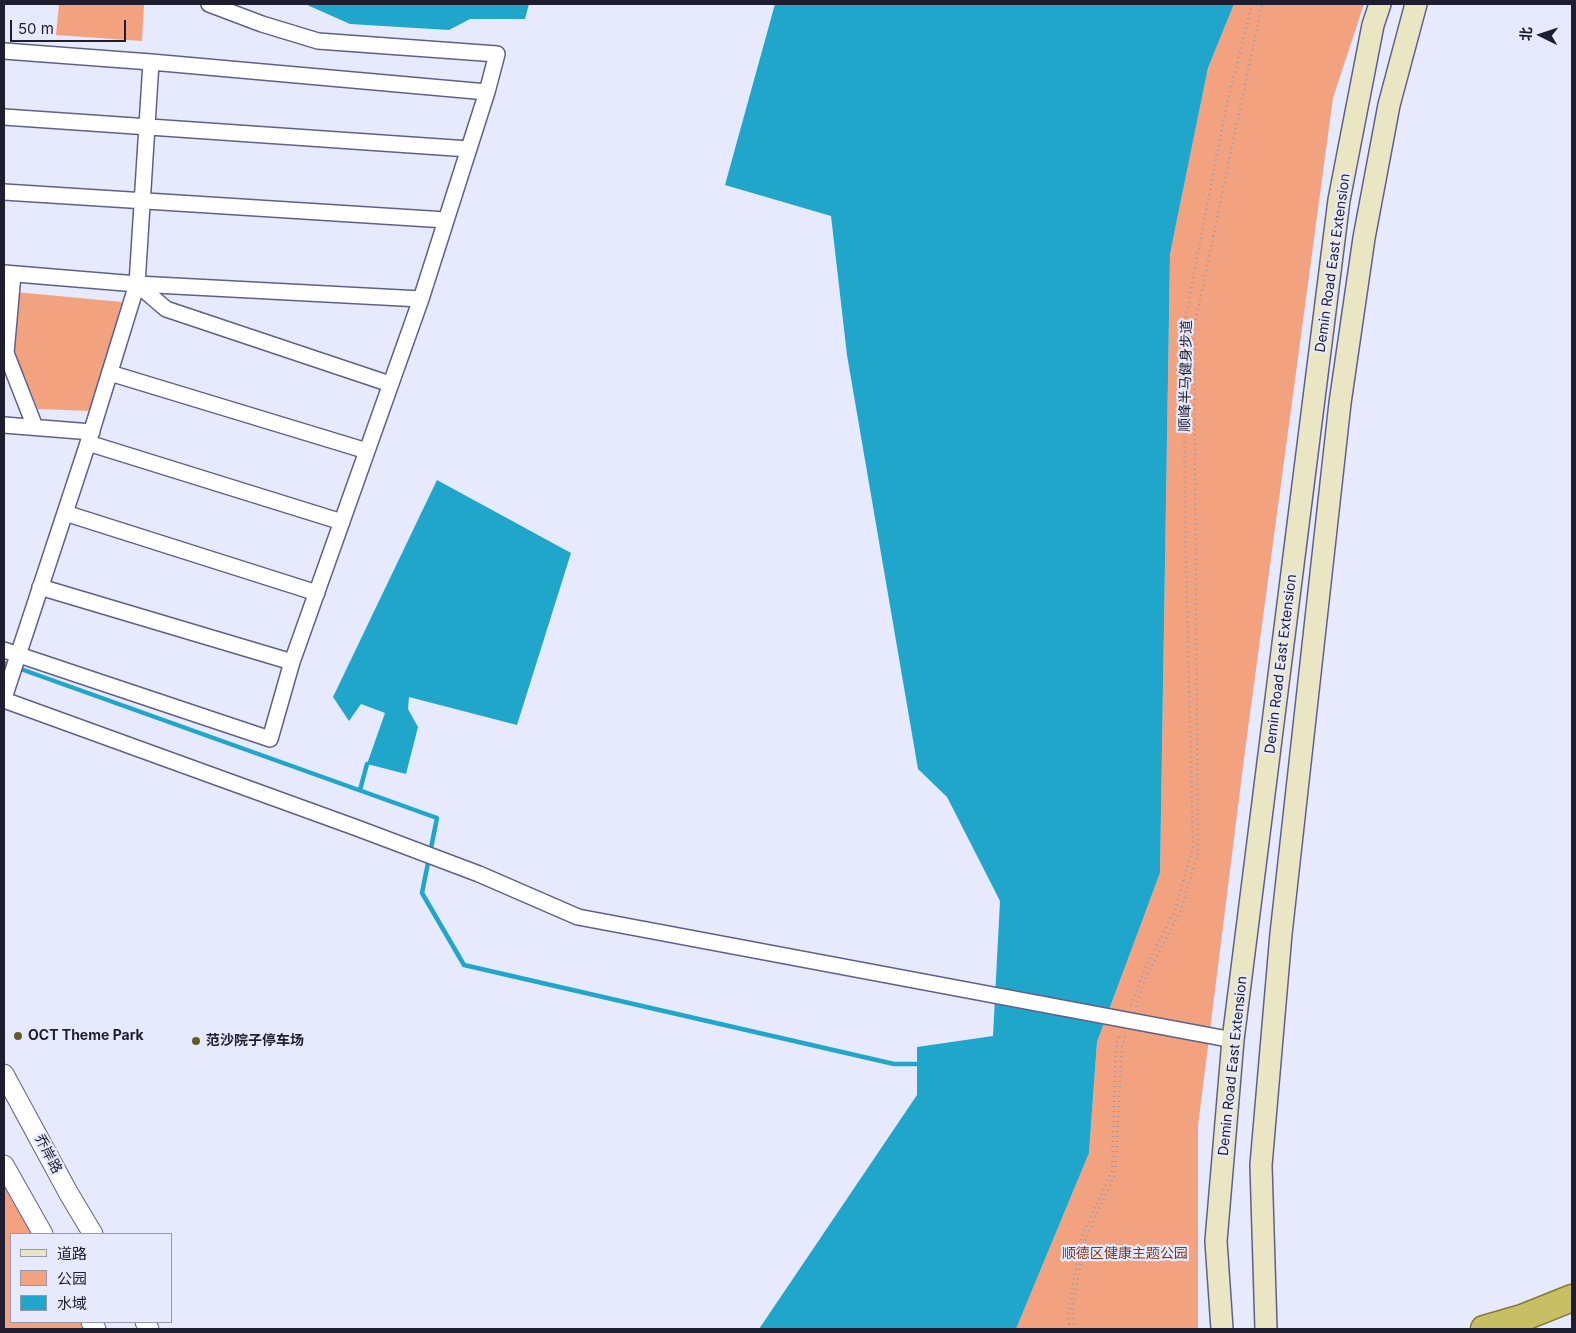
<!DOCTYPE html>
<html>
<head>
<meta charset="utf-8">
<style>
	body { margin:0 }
	#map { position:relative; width:1576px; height:1333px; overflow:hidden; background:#e7e9fd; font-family:Inter,"Noto Sans SC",sans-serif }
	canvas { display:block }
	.frame { position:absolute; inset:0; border:5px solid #1e1e30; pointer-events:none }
	.legend { position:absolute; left:10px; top:1233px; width:162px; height:90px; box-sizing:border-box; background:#e7e9fd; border:1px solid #9798ab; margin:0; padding:6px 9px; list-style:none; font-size:15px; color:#1e1e30 }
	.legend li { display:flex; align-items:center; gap:10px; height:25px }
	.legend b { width:25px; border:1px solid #9798ab }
	.north { position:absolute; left:1516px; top:10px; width:50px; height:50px; -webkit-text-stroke:4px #e7e9fd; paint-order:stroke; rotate:274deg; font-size:14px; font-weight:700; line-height:20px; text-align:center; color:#1e1e30 }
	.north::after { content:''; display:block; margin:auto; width:18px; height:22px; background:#1e1e30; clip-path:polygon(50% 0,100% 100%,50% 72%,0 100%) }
	.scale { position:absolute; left:10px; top:20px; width:116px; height:22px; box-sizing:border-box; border:2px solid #1e1e30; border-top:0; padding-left:6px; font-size:15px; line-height:18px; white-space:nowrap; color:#1e1e30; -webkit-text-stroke:4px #e7e9fd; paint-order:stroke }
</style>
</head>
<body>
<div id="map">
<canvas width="1576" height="1333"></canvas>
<div class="frame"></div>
<ul class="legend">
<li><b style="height:6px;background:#eae6c4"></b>道路</li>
<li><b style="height:14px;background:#f3a280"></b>公园</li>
<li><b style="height:14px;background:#20a5cb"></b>水域</li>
</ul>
<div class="north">北</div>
<div class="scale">50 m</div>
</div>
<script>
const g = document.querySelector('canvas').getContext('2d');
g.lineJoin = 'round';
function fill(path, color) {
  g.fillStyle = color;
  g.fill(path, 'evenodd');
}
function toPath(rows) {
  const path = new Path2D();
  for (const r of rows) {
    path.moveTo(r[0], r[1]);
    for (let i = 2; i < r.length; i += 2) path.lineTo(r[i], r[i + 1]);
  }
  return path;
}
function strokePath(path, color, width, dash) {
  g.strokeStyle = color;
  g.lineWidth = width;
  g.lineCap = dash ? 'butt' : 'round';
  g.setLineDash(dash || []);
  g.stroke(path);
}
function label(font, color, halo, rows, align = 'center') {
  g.font = font + ' Inter,"Noto Sans SC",sans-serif';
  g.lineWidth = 4.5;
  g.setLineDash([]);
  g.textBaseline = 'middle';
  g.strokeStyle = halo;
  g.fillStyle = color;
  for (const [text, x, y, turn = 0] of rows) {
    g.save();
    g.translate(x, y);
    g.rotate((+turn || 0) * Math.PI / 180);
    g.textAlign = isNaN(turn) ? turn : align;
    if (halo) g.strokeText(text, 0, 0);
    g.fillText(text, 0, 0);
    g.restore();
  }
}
const green = toPath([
	[59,4,144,4,142,41,56,35],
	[1234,4,1364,4,1333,98,1245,751,1198,1126,1198,1329,1016,1329,1089,1153,1097,1042,1160,873,1170,254,1208,68],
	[16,292,122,302,90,411,38,409,14,353],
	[4,1166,41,1234,11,1234,11,1322,88,1322,92,1329,4,1329]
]);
const water = toPath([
	[305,4,529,4,525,19,470,19,449,30,350,24],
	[775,4,1234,4,1208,68,1170,254,1160,873,1097,1042,1089,1153,1016,1329,759,1329,917,1095,917,1047,993,1036,1000,901,947,797,918,769,847,355,831,216,725,185],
	[437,480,571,553,517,725,409,697,408,709,418,727,406,774,367,764,385,713,361,704,349,721,333,697]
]);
const stream = toPath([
	[4,663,437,818,422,893,464,965,894,1064,921,1064],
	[360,790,367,764]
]);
const path = toPath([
	[1131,1005,1145,968,1175,910,1193,846,1185,526,1184,325,1227,103,1252,4],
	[1136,1007,1145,979,1181,910,1198,853,1194,328,1262,4],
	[1070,1329,1068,1313,1081,1238,1112,1171,1116,1045,1120,1034],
	[1075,1329,1072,1310,1085,1240,1115,1174,1122,1047,1126,1034]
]);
const minor = toPath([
	[209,4,262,24,318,41,497,54,487,92],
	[4,51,151,62,137,284,88,443,4,698],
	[151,62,487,92,421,299],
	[4,117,469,149],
	[4,192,446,220],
	[4,273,137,284,421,299,292,662,270,739,4,650],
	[137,284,166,309,390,384],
	[4,353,6,353,13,274],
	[6,353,35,427],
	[110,373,367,451],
	[4,425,92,432],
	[88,443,342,522],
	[65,513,317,593],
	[40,587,292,662],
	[4,700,357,828,479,874,578,917,1233,1040]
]);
const tertiary = toPath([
	[4,1074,69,1194,93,1234],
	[4,1165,43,1234],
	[91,1322,96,1329],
	[145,1322,149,1329]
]);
const secondary = toPath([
	[1222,1329,1216,1241,1233,1040,1339,200,1373,25,1380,4],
	[1266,1329,1261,1165,1281,934,1340,403,1364,238,1389,105,1416,4]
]);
const trunk = toPath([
	[1484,1329,1522,1318,1572,1298]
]);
const markers = [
	[18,1036,5,"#615b27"],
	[196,1041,5,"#615b27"]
];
const streetNames = [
	["Demin Road East Extension",1333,263,-82],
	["顺峰半马健身步道",1186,376,-89],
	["Demin Road East Extension",1281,664,-83],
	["Demin Road East Extension",1233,1066,-84],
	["乔岸路",48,1154,62]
];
const poiNames = [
	["OCT Theme Park",28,1036],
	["范沙院子停车场",206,1041]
];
const parkNames = [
	["顺德区健康主题公园",1125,1254]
];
fill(green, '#f3a280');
fill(water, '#20a5cb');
strokePath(stream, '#20a5cb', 4.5);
strokePath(minor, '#5f608a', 18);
strokePath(tertiary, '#5f608a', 21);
strokePath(secondary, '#5f608a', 24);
strokePath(trunk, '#837b38', 29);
strokePath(path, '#9899ac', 2.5, [1, 4]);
strokePath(minor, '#fff', 15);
strokePath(tertiary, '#fff', 19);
strokePath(secondary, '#eae6c4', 21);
strokePath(trunk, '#c8be63', 26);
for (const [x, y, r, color] of markers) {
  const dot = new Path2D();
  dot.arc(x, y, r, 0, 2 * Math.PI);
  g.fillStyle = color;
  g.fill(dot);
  strokePath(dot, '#e7e9fd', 2);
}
label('14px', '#1e1e30', '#e7e9fd', streetNames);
label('bold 14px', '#1e1e30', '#e7e9fd', poiNames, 'left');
label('14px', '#7f391a', '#e7e9fd', parkNames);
</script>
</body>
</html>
